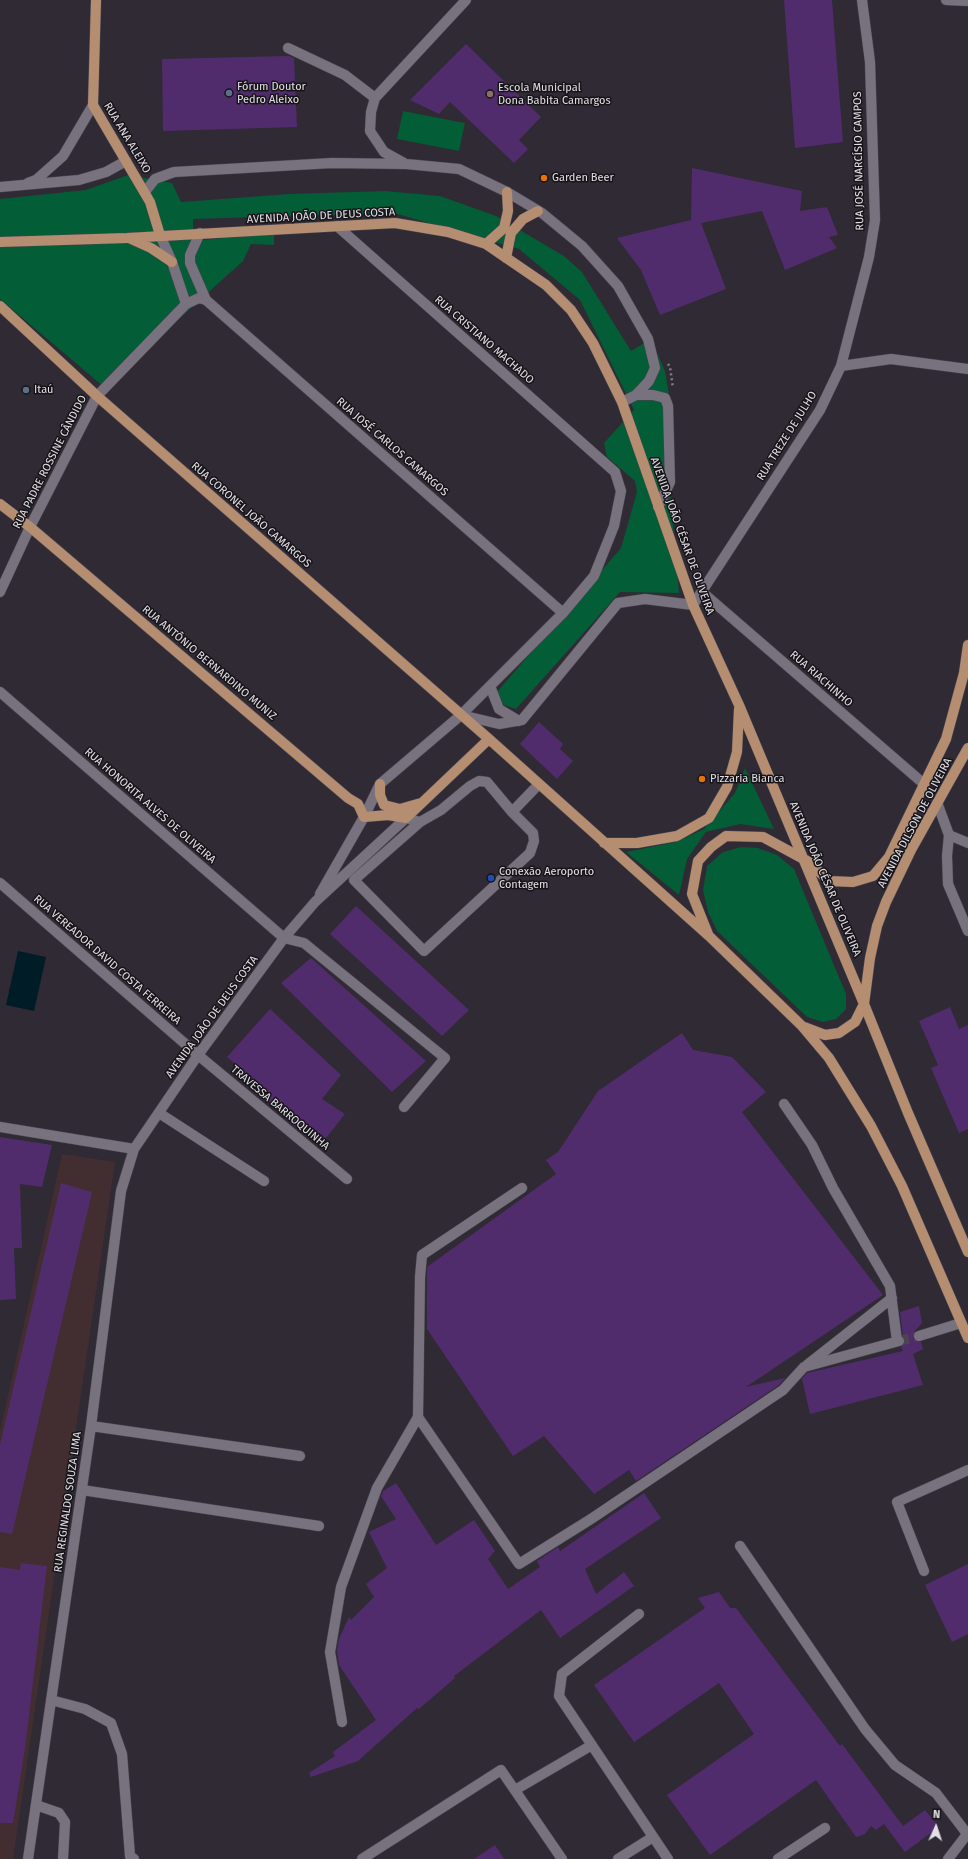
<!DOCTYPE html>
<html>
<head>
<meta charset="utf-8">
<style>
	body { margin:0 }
	#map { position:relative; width:968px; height:1859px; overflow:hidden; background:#2f2a34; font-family:"Fira Sans",sans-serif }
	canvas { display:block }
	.north { position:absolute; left:916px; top:1807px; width:40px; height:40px; -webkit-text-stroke:3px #161418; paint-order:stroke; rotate:3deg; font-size:11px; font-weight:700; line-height:16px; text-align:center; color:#e3dfe6 }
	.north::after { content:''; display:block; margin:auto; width:14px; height:18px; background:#e3dfe6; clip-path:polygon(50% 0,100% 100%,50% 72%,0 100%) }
</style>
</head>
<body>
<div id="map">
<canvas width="968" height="1859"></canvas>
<div class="north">N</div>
</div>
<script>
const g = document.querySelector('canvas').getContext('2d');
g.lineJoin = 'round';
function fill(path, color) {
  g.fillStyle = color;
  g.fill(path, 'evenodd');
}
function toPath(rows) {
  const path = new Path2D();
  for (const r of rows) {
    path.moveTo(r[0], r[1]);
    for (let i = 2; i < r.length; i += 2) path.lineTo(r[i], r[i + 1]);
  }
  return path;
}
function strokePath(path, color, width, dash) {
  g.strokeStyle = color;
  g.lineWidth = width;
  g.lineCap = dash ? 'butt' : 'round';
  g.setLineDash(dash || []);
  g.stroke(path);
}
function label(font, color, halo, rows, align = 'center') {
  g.font = font + ' "Fira Sans",sans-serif';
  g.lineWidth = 3;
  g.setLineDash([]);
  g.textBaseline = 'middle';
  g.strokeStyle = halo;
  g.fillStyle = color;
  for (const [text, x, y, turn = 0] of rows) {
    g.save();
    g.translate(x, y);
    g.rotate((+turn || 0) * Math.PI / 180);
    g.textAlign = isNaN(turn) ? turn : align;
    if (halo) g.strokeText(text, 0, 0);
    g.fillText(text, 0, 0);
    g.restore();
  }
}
const industrial = toPath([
	[62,1154,115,1162,13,1859,0,1859,0,1431]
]);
const green = toPath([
	[403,111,465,123,459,151,397,139],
	[128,175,172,183,181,202,289,194,385,191,440,196,496,216,564,256,582,272,631,351,651,339,665,371,673,419,670,491,679,593,620,592,516,709,504,705,497,692,621,548,637,492,635,481,607,457,604,443,634,410,580,300,519,249,394,213,193,219,193,241,274,233,274,245,251,244,243,261,104,387,0,299,0,199,86,190],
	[745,768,774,829,740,824,706,832,687,859,679,895,626,852,676,842,704,829,735,793],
	[741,847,758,848,777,855,794,869,846,994,846,1009,836,1019,823,1022,807,1017,717,931,708,912,703,890,707,866,723,852]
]);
const water = toPath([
	[18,951,46,957,34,1011,6,1005]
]);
const building = toPath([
	[784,0,832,0,843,142,795,148],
	[466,44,541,117,519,140,528,149,514,163,450,102,439,114,410,100],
	[289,56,294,58,297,127,163,131,162,59],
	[692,168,802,191,800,211,827,207,838,235,829,237,837,248,785,270,762,211,701,223,726,289,660,315,641,270,617,238,691,220],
	[539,722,563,744,560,749,573,761,557,779,520,744],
	[356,906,469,1010,442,1036,330,934],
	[311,958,426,1061,392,1092,281,983],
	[950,1007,959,1029,968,1025,968,1129,959,1133,931,1068,938,1065,919,1021],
	[270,1009,341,1075,322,1099,345,1114,323,1142,302,1124,299,1127,264,1097,269,1093,227,1057],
	[682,1033,693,1050,732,1057,766,1092,742,1112,883,1295,746,1387,785,1378,779,1385,636,1481,629,1470,594,1494,544,1436,513,1456,427,1329,427,1267,556,1174,546,1160,558,1152,598,1091],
	[0,1137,52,1145,42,1187,20,1184,22,1248,14,1248,16,1299,0,1300],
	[61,1183,92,1192,12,1534,0,1532,0,1445],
	[919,1306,922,1323,914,1332,913,1338,915,1341,921,1342,923,1349,913,1354,923,1385,810,1414,802,1379,807,1373,903,1351,901,1347,905,1343,905,1340,903,1336,900,1312],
	[396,1483,436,1545,474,1520,495,1551,488,1559,508,1589,540,1567,537,1561,558,1547,560,1551,644,1493,661,1518,585,1569,596,1594,624,1572,634,1586,560,1638,541,1610,454,1676,455,1678,419,1709,417,1708,358,1761,311,1777,309,1773,335,1756,333,1752,376,1720,339,1665,337,1650,339,1639,349,1617,351,1620,374,1597,366,1584,387,1568,369,1532,396,1519,381,1496,383,1491],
	[21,1563,47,1566,25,1748,13,1823,0,1823,0,1567,20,1570],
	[968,1564,968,1634,952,1642,925,1585],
	[719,1592,730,1608,736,1608,840,1746,842,1744,903,1826,925,1810,939,1827,905,1852,884,1824,876,1830,871,1826,865,1834,856,1837,816,1780,710,1855,667,1795,754,1734,719,1683,634,1742,594,1685,705,1608,698,1598],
	[495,1845,504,1859,474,1859]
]);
const minorTunnel = toPath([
	[899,1341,919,1336]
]);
const path = toPath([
	[668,364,670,367,673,388]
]);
const minor = toPath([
	[946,0,968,1],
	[288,48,345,75,375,98],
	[404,163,384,152,370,131,371,112,375,98,466,0],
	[28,183,36,180,63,156,93,105],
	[0,187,79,180,106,172,126,161],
	[145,192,155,179,174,172,332,163,406,164,459,169,507,192,542,213,582,246,618,286,648,339,655,368,649,381,636,395,622,402],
	[200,233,190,255,190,263,206,300],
	[160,235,172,262,186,304],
	[841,366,891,359,968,369],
	[636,395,653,395,665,398,668,406,670,482,658,507],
	[0,592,30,527,97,396,186,304,199,298,206,300,563,613],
	[702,592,924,784],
	[490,686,499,709,519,721],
	[0,692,284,938,304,943,445,1058,404,1107],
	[461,715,499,724,522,720,618,603,645,599,693,605,820,410,841,366,869,257,875,220,870,62,862,0],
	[938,805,949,835,947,856,948,884,968,931],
	[512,812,539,784],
	[949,835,968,843],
	[0,883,198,1055,347,1179],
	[320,894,364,817,380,784,461,715,563,613,594,576,614,526,621,491,615,472,337,226],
	[784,1104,812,1145,833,1188,890,1286,897,1341],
	[159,1113,264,1181],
	[0,1127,134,1149],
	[919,1336,961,1323],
	[807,1365,892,1298],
	[418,1417,519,1564,591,1519,783,1390,804,1367,899,1341],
	[91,1426,300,1456],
	[82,1490,319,1526],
	[740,1546,865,1729,895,1765,936,1793,968,1835],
	[924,1571,897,1502,968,1470],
	[639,1614,562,1674,559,1696,668,1859],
	[51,1700,85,1709,111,1723,122,1754,130,1856,134,1859],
	[342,1722,330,1652,341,1587,377,1488,418,1417,420,1277,422,1255,522,1188],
	[515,1790,592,1745],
	[36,1805,59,1813,65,1822,63,1859],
	[28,1859,91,1426,121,1191,134,1149,198,1055,284,938,315,902,406,818,420,822,441,810,470,786,479,781,487,782,512,812,533,833,534,841,530,853,424,951,354,880,420,822],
	[362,1859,501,1770,562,1859],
	[618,1859,653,1837],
	[778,1859,825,1828],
	[948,1859,968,1833]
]);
const major = toPath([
	[96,0,93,105,150,202,160,235],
	[131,239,151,248,172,262],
	[0,242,127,238,395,223,448,232,486,244,546,285,571,310,593,343,622,402,693,605,739,705,864,1004,908,1113,968,1252],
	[486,244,504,228,508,211,507,192],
	[506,258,511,233,523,219,538,211],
	[0,306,97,396,489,739,709,936,802,1026,829,1058,871,1126,902,1186,968,1338],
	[0,504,30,527,348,798,358,804,364,817,388,815,406,818,489,739],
	[380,784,380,795,384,805,400,809,421,803],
	[604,843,637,843,677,836,709,818,727,787,737,752,739,709],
	[708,934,692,894,698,861,711,847,726,836,763,837,809,862,829,881,853,882,873,876,889,857,946,739,964,673,968,645],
	[804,1027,825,1035,839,1033,855,1022,864,1004,870,958,877,926,886,902,911,850,968,748]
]);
const markers = [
	[229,93,4,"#5c6f8a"],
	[490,94,4,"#8d6e63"],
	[544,178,4,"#e8710a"],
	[26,390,4,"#5c6f8a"],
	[702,779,4,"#e8710a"],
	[491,878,4,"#1a4fb4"]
];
const poiNames = [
	["Fórum Doutor",237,87],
	["Pedro Aleixo",237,100],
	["Escola Municipal",498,88],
	["Dona Babita Camargos",498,101],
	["Garden Beer",552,178],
	["Itaú",34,390],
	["Pizzaria Bianca",710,779],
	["Conexão Aeroporto",499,872],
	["Contagem",499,885]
];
const streetNames = [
	["RUA ANA ALEIXO",127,138,59],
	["RUA JOSÉ NARCÍSIO CAMPOS",859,161,-91],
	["AVENIDA JOÃO DE DEUS COSTA",321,216,-3],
	["RUA CRISTIANO MACHADO",484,340,41],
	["RUA TREZE DE JULHO",787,436,-58],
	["RUA JOSÉ CARLOS CAMARGOS",392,447,41],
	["RUA PADRE ROSSINE CÂNDIDO",50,462,-63],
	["RUA CORONEL JOÃO CAMARGOS",251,515,41],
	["AVENIDA JOÃO CÉSAR DE OLIVEIRA",682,536,70],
	["RUA ANTÔNIO BERNARDINO MUNIZ",209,663,40],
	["RUA RIACHINHO",821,679,41],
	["RUA HONORITA ALVES DE OLIVEIRA",150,806,41],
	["AVENIDA DILSON DE OLIVEIRA",915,823,-62],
	["AVENIDA JOÃO CÉSAR DE OLIVEIRA",825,879,67],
	["RUA VEREADOR DAVID COSTA FERREIRA",107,960,41],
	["AVENIDA JOÃO DE DEUS COSTA",212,1017,-54],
	["TRAVESSA BARROQUINHA",280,1108,40],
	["RUA REGINALDO SOUZA LIMA",68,1502,-82]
];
fill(industrial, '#422e30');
fill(green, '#035d36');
fill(water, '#001c27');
fill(building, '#512c6d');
strokePath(minorTunnel, '#4a454f', 10, [10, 5]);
strokePath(minor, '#4c4751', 11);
strokePath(major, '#4c4751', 11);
strokePath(path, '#837e87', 2.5, [2, 3]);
strokePath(minor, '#78717e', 10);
strokePath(major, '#b58d71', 10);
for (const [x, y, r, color] of markers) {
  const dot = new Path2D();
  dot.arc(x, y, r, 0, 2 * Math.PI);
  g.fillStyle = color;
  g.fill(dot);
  strokePath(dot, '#161418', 1.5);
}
label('11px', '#e3dfe6', '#161418', poiNames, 'left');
label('11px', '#e3dfe6', '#161418', streetNames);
</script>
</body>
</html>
